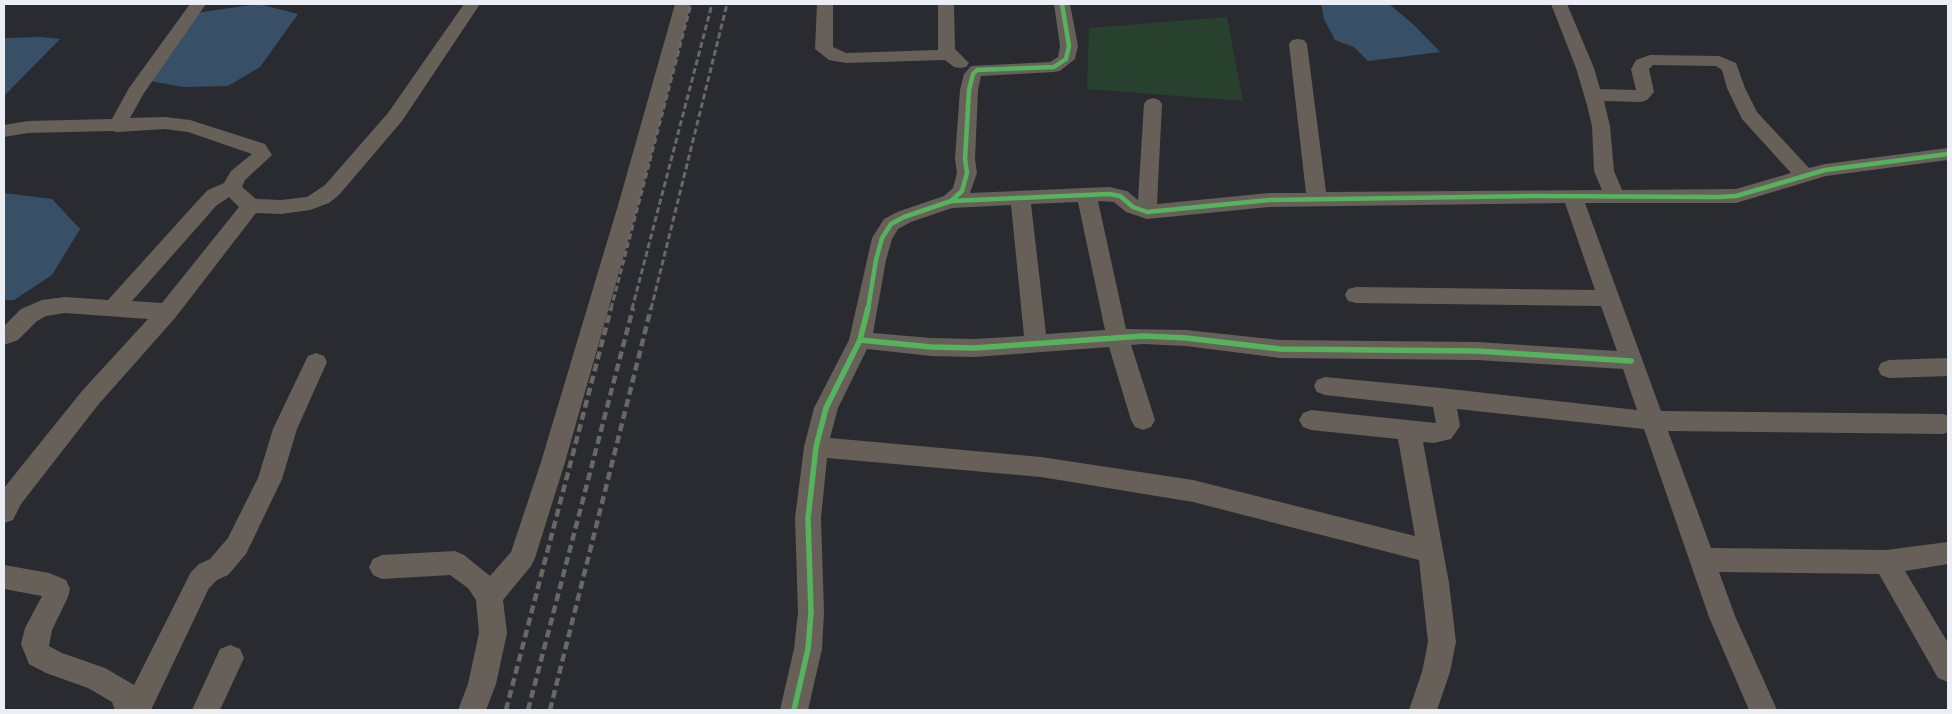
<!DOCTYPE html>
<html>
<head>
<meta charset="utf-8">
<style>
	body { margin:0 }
	#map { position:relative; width:1952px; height:714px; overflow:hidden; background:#2a2b30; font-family:Merriweather,serif }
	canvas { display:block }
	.frame { position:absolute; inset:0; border:5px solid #ebeef4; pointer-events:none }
</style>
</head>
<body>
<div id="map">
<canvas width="1952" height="714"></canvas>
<div class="frame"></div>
</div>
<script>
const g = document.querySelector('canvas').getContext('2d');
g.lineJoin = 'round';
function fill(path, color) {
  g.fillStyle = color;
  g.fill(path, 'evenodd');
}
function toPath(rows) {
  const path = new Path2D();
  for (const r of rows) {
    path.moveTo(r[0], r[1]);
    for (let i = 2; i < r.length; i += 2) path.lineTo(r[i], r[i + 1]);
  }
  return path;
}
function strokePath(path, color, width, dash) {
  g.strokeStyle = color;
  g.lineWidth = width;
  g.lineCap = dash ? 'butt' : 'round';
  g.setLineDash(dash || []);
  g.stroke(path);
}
const green = toPath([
	[1227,17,1243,101,1087,89,1089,28]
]);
const water = toPath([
	[259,4,298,14,260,67,228,86,183,87,144,80,195,13],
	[1321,4,1389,4,1414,25,1440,52,1368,61,1354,47,1335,40,1324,19],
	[42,37,60,39,4,96,4,38],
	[4,193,52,199,80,229,52,275,14,300,4,300]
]);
const minor = toPath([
	[190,4,206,4,144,93,130,118,165,117,190,120,265,144,272,155,245,180,242,187,256,199,281,200,307,197,325,185,388,113,464,4,480,4,402,121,339,195,329,203,310,210,281,214,256,213,175,318,98,405,21,504,13,520,4,523,4,488,82,391,148,319,65,313,46,316,37,321,18,340,4,345,4,326,21,309,42,300,65,297,108,300,202,196,208,190,224,183,231,171,252,154,188,132,165,129,117,132,112,131,28,133,4,137,4,125,28,121,112,119,129,88,190,4],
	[229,197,239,207,162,303,132,301,216,206,229,197],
	[675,4,691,4,639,202,565,462,535,558,531,566,503,600,507,633,496,684,486,710,458,710,468,684,479,633,476,600,468,588,450,575,382,579,373,575,369,567,373,559,382,555,455,551,464,555,490,576,511,552,541,462,619,202,675,4],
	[817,4,833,4,833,47,846,53,938,50,938,4,954,4,955,49,969,63,966,67,960,68,954,67,945,60,846,63,829,60,815,49,817,4],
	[1054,4,1070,4,1078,46,1075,59,1060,71,1054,72,981,76,978,90,975,159,977,173,970,193,1109,187,1127,191,1138,200,1144,104,1147,100,1153,98,1159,100,1162,104,1157,204,1269,193,1306,193,1289,44,1292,40,1298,39,1304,40,1307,44,1326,192,1602,190,1594,171,1592,126,1587,105,1576,68,1551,4,1567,4,1594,68,1600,89,1636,90,1631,69,1636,60,1650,55,1719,56,1736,63,1745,88,1757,112,1809,168,1825,164,1948,148,1948,160,1826,176,1736,203,1585,203,1661,411,1943,414,1948,416,1948,432,1943,434,1668,431,1711,548,1886,550,1948,542,1948,564,1905,571,1948,643,1948,682,1938,678,1879,574,1719,572,1735,616,1777,710,1749,710,1709,617,1644,429,1457,409,1460,426,1451,439,1434,443,1423,442,1449,583,1456,642,1450,672,1437,710,1409,710,1422,672,1428,642,1419,560,1193,502,1041,477,827,458,821,518,824,612,822,649,808,710,780,710,794,649,798,612,795,518,804,447,814,408,849,340,872,238,884,219,897,212,944,196,953,188,957,173,955,159,960,90,964,74,971,66,1050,62,1058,57,1060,46,1054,4],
	[1653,65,1716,66,1722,70,1727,88,1742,119,1791,173,1736,189,1622,190,1614,171,1610,126,1604,101,1641,102,1647,100,1654,92,1649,69,1653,65],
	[1098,201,1114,202,1126,212,1147,219,1269,207,1565,203,1595,290,1356,287,1348,289,1345,295,1348,301,1356,303,1601,306,1617,351,1477,342,1280,340,1186,330,1126,329,1098,201],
	[1078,202,1105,330,1046,334,1031,204,1078,202],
	[1011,205,1024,336,975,339,931,338,873,333,886,260,892,239,898,229,911,222,952,208,1011,205],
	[1143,344,1186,346,1280,358,1477,360,1623,369,1637,410,1441,388,1325,377,1317,380,1314,386,1317,392,1325,395,1433,407,1436,423,1311,410,1303,413,1299,420,1303,427,1311,430,1398,439,1415,536,1193,480,1041,457,830,438,838,408,867,349,931,356,975,357,1109,347,1131,420,1135,427,1143,430,1151,427,1155,420,1131,345,1143,344],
	[316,353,324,356,327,362,297,429,282,479,246,554,228,575,217,580,209,588,151,710,115,710,112,702,88,688,46,673,29,664,21,644,25,628,42,596,4,589,4,565,49,573,66,580,70,589,68,597,52,630,49,646,62,653,105,668,134,685,191,572,199,564,210,559,228,538,258,478,273,429,305,362,308,356,316,353],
	[1948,358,1948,376,1889,378,1881,375,1878,369,1881,363,1889,360,1948,358],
	[230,645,240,649,244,658,220,710,192,710,220,649,230,645]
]);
const railFar1 = toPath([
	[611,309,691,4],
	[632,309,712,4],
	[651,309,727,4]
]);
const rail = toPath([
	[506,710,611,308],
	[528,710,633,308],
	[550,710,651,308]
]);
const cyclewayFar1 = toPath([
	[951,201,1109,194,1120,196,1133,207,1147,212,1269,200,1535,196,1718,197,1736,196,1825,170,1948,154],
	[868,309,876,260,882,238,891,224,904,217,951,201,962,191,967,173,965,159,969,90,973,74,977,70,1054,67,1066,59,1069,46,1062,4]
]);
const cycleway = toPath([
	[860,340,931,347,975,348,1143,336,1186,338,1280,349,1477,351,1631,361],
	[794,710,808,649,811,612,808,518,816,447,826,408,860,340,868,308]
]);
fill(green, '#28402e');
fill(water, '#385067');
fill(minor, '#666058');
strokePath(railFar1, '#6a6765', 3, [6, 3]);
strokePath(rail, '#6a6765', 4.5, [8, 4.5]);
strokePath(cyclewayFar1, '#56b35d', 4.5);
strokePath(cycleway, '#56b35d', 5.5);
</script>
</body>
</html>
